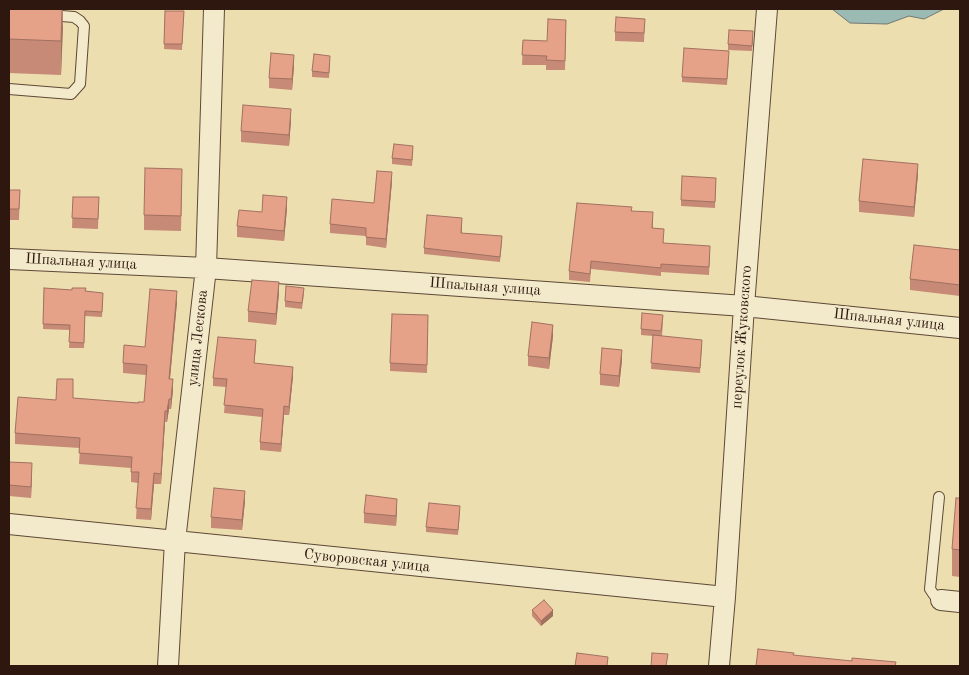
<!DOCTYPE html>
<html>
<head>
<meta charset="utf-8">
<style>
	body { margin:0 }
	#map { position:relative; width:969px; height:675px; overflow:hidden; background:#eddeaf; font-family:"Old Standard TT",serif }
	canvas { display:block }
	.frame { position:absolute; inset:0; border:10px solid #2d170e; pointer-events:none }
</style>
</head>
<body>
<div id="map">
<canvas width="969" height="675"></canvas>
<div class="frame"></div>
</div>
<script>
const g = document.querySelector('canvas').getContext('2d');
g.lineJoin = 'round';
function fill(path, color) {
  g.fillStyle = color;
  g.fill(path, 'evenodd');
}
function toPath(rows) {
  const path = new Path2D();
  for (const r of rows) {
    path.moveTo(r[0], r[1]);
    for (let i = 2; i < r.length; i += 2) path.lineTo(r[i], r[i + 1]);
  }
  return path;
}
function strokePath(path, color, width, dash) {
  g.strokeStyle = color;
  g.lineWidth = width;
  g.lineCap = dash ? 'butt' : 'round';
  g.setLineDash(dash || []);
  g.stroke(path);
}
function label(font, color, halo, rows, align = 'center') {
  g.font = font + ' "Old Standard TT",serif';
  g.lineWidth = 4;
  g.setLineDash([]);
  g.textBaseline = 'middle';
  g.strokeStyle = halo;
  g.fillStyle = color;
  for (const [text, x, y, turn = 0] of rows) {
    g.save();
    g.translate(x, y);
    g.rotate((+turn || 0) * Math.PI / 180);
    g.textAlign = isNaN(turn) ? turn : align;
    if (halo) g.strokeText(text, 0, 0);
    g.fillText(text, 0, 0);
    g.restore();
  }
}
const water = toPath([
	[832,9,944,9,924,19,909,16,887,24,850,23,832,9]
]);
const lane = toPath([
	[9,89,71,94,80,84,84,26,80,21,74,17,49,15],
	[939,497,930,589,934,595,941,600]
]);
const street = toPath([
	[9,259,206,268,744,306,960,328],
	[9,524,725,597],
	[941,600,960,602],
	[168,666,175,541,206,268,214,9],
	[719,666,725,597,744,306,767,9]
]);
const wall = toPath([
	[9,9,63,9,61,75,9,73],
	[165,11,184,11,182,50,164,49],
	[645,19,644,42,615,41,615,32],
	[566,20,565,70,546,70,546,65,522,65,523,40,547,41],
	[753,37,752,51,728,50,728,44],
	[729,56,727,85,682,82,682,77],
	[330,61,329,78,312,77,312,71],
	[294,66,292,90,269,88,269,78],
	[291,120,289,146,241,142,241,131],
	[413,151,412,166,392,164,392,158],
	[918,174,914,217,859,212,859,201],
	[716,178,715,208,681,206,681,200],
	[392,181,386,248,366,245,366,236,330,233,330,224,374,203],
	[182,184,181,231,144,230,144,215],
	[9,190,20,190,19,220,9,220],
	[73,197,99,197,98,229,72,228],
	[287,208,284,241,237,237,237,226,262,212],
	[632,211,653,221,653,228,664,243,710,254,709,275,661,272,661,276,591,269,590,282,569,280,569,271],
	[462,224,462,233,502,241,500,262,424,254,424,248],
	[960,250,960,296,910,290,910,279],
	[44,288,85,291,103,298,102,317,85,316,84,348,69,348,70,330,43,329],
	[279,293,276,325,248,322,248,311],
	[304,293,302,309,285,307,285,301],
	[177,302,170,379,173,390,171,409,169,409,167,422,165,422,161,484,154,484,151,520,136,519,138,483,131,482,131,468,79,464,80,448,15,444,15,433,56,400,138,403,144,402,146,375,123,373,123,363,145,347],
	[428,315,427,373,390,371,390,363],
	[663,321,662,336,702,345,700,373,651,369,653,336,641,335,641,329],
	[553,336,549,369,528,366,528,356],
	[256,348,254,364,293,376,289,415,284,415,281,452,260,450,260,442,262,417,224,413,226,387,213,386,213,378],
	[622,360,619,387,600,385,600,374],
	[9,462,32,474,31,498,9,496],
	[960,498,960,577,952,576,952,549],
	[245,501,242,530,211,528,211,517],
	[397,509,396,526,364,523,364,513],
	[460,511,458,535,426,532,426,527],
	[532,610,553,616,541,626,532,616]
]);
const shadedWall = toPath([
	[62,9,63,29,61,75,61,41],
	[294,55,294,66,292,90,292,79],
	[291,109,291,120,289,146,289,135],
	[918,164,918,174,914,217,914,207],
	[392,172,392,181,386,248,386,239],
	[287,197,287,208,284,241,284,231],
	[279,282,279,293,276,325,276,314],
	[177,291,177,302,169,389,169,379],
	[553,325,553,336,549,369,549,358],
	[622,350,622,360,619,387,619,376],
	[293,367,293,376,289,415,289,407],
	[173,379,173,390,171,409,171,399],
	[169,399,169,409,167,422,167,411],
	[284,406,284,415,281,452,281,444],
	[165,411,165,422,161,484,161,474],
	[32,463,32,474,31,498,31,487],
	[154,473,154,484,151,520,151,509],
	[245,491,245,501,242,530,242,520],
	[397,499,397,509,396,526,396,516],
	[553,610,553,616,541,626,541,621]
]);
const building = toPath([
	[9,9,62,9,61,41,9,39,9,9],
	[165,11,184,11,182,44,164,44,165,11],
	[616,17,645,19,644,33,615,32,616,17],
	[548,19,566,20,565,61,546,60,547,56,522,55,523,40,547,41,548,19],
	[729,30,753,31,752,46,728,44,729,30],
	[684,48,729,51,727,79,682,77,684,48],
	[271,53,294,55,292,79,269,78,271,53],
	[314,54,330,56,329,73,312,71,314,54],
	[243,105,291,109,289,135,241,131,243,105],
	[394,144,413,146,412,160,392,158,394,144],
	[863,159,918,164,914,207,859,201,863,159],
	[145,168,182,169,181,216,144,215,145,168],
	[377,171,392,172,386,239,366,237,366,228,330,224,332,199,374,203,377,171],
	[682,176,716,178,715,202,681,200,682,176],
	[9,190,20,190,19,209,9,209,9,190],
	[263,195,287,197,284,231,237,226,239,210,262,212,263,195],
	[73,197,99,197,98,219,72,218,73,197],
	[577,203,632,207,631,211,653,212,652,228,664,229,663,243,710,246,709,267,661,264,661,268,591,261,590,274,569,271,577,203],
	[427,215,462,218,461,233,502,236,500,257,424,248,427,215],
	[914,245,960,250,960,285,910,279,914,245],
	[252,280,279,282,276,314,248,311,252,280],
	[286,286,304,288,302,303,285,301,286,286],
	[44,288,72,290,72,288,86,288,85,291,103,293,102,312,85,311,84,343,69,342,70,325,43,324,44,288],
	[150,289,177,291,169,379,173,379,171,399,169,399,167,411,165,411,161,474,154,473,151,509,136,508,139,472,131,472,132,457,79,453,80,438,15,433,18,397,56,400,57,379,73,379,73,398,138,403,138,402,144,402,147,365,123,363,124,345,145,347,150,289],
	[642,313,663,315,661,331,641,329,642,313],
	[392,314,428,315,427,365,390,363,392,314],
	[532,322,553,325,549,358,528,356,532,322],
	[653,335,702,340,700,368,651,363,653,335],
	[218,337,256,340,254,363,293,367,289,407,284,406,281,444,260,442,263,409,224,405,227,379,213,378,218,337],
	[602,348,622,350,619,376,600,374,602,348],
	[9,462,32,463,31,487,9,485,9,462],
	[214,488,245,491,242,520,211,517,214,488],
	[366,495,397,499,396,516,364,513,366,495],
	[956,498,960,498,960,550,952,549,956,498],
	[429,503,460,506,458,530,426,527,429,503],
	[544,600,553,610,541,621,532,610,544,600],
	[758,649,794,653,793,655,852,661,852,658,896,662,895,666,756,666,758,649],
	[577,653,608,657,607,666,575,666,577,653],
	[652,653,668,654,666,666,651,666,652,653]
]);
const streetNames = [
	["Шпальная улица",81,262,3],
	["Шпальная улица",485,287,4],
	["Шпальная улица",889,320,6],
	["переулок Жуковского",742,337,-86],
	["улица Лескова",198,338,-84],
	["Суворовская улица",367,561,6]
];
fill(water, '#9cbab4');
strokePath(water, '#707972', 1);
strokePath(lane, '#5d4936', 12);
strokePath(street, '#5d4936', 22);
strokePath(lane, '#f3eacb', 10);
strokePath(street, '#f3eacb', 20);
fill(wall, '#c68a76');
fill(shadedWall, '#a17160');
fill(building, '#e6a189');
strokePath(building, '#a17160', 1);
label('15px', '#2d170e', '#f3eacb', streetNames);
</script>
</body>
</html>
